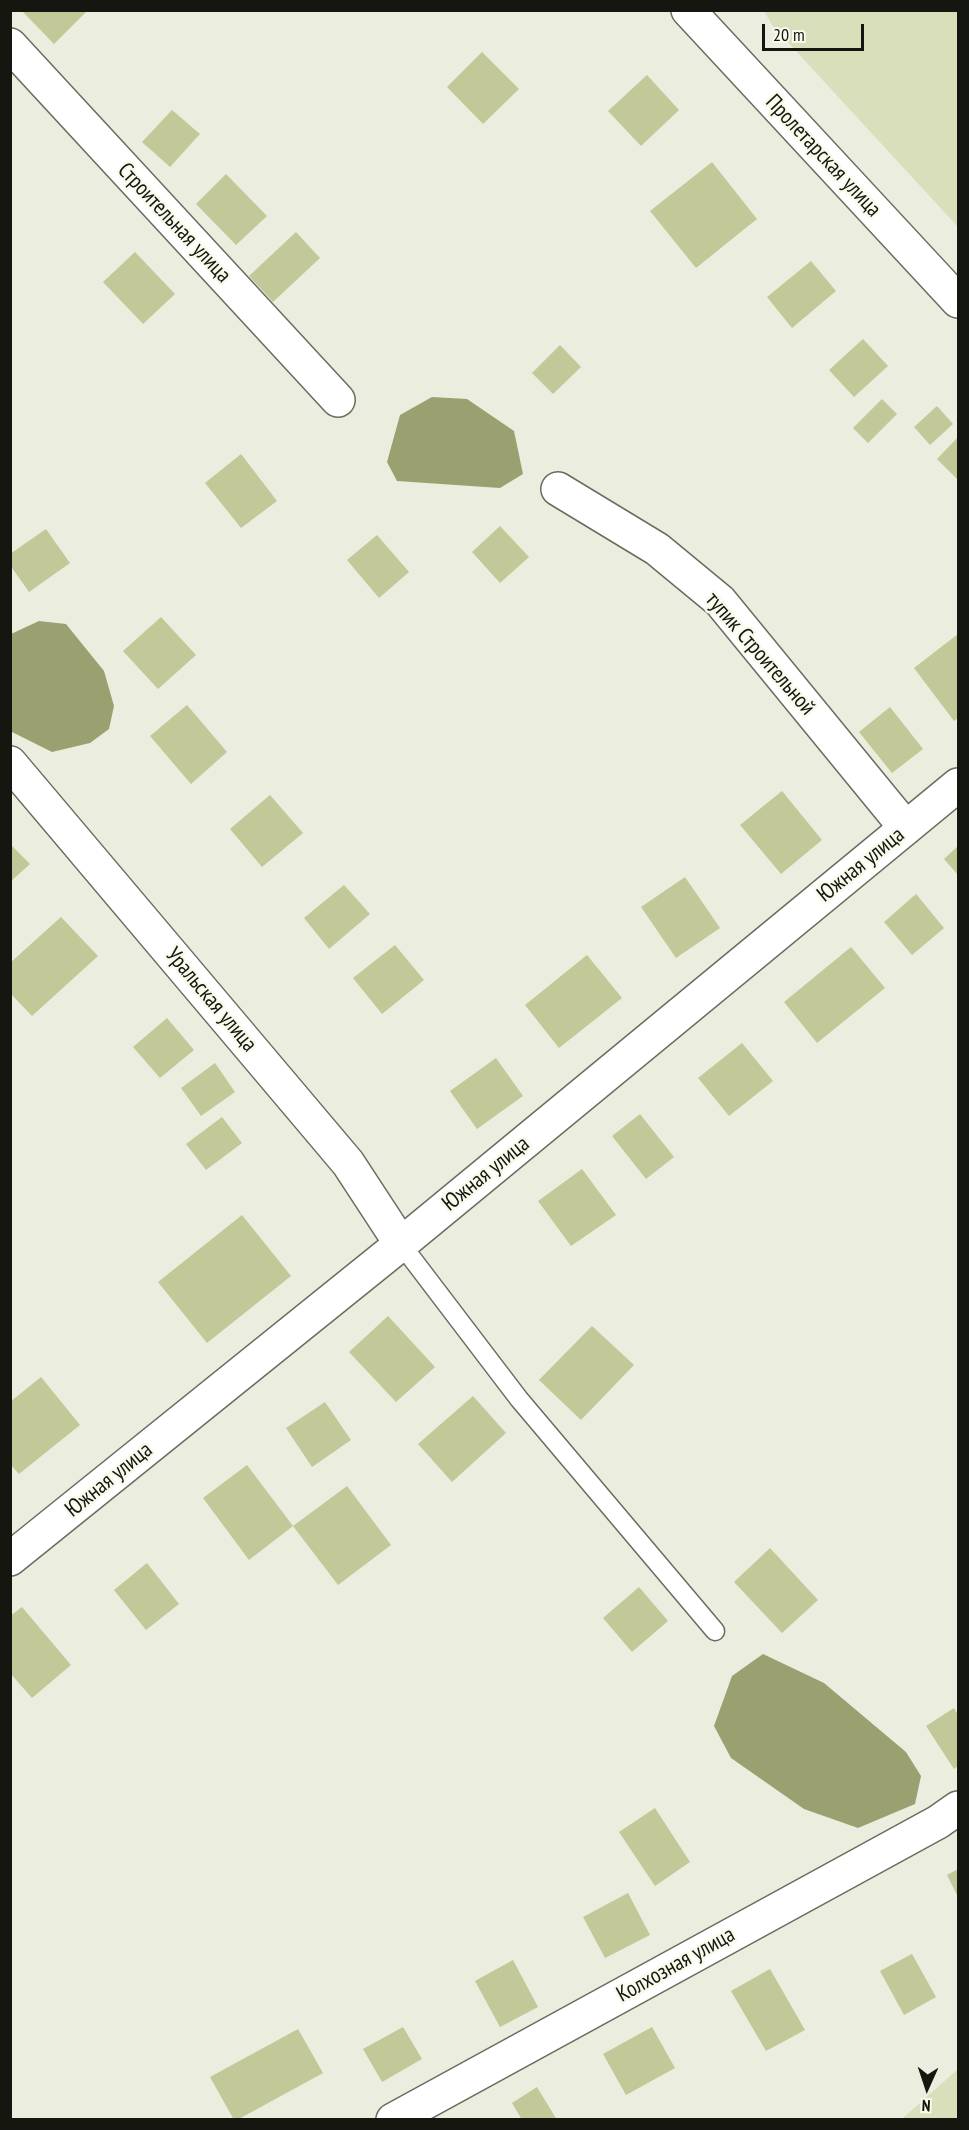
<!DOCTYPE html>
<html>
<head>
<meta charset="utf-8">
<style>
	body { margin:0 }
	#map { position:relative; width:969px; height:2130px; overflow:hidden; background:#ebedde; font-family:"PT Sans Narrow",sans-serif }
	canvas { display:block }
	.frame { position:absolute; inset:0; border:12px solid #151610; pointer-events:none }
	.north { position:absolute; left:897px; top:2058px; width:60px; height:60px; -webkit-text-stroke:4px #f8fbeb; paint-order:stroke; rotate:183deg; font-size:16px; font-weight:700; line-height:24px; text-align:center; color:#151610 }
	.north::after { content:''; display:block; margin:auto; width:21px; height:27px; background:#151610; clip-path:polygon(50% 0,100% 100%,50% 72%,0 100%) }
	.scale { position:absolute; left:762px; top:24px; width:102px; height:27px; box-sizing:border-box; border:3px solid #151610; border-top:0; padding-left:8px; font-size:18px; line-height:21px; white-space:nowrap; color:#151610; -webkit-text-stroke:4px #f8fbeb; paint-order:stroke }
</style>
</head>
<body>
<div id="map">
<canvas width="969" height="2130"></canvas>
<div class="frame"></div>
<div class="north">N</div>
<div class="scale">20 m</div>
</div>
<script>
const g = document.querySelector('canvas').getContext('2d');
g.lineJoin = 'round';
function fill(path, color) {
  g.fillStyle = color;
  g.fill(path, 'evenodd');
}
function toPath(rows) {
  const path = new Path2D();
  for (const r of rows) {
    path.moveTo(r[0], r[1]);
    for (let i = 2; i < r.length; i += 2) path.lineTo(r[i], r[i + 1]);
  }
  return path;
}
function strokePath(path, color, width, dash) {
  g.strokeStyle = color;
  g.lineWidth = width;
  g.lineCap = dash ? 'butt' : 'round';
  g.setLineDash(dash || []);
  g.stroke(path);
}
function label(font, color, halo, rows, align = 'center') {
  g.font = font + ' "PT Sans Narrow",sans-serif';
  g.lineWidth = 5;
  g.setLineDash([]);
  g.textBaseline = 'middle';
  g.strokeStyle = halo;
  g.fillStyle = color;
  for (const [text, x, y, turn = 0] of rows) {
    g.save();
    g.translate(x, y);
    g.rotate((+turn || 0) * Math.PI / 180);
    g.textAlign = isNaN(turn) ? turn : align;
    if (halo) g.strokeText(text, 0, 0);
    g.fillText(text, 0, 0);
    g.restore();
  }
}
const green = toPath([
	[764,11,958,11,958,227,772,25],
	[958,2069,958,2119,902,2119]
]);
const water = toPath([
	[432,397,467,399,514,431,523,474,500,488,397,481,387,462,400,415],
	[39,621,66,624,104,671,114,706,109,729,90,743,52,752,12,732,11,728,11,634],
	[763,1654,824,1683,906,1752,921,1776,915,1804,858,1828,804,1809,731,1758,714,1726,732,1676]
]);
const building = toPath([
	[25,10,88,10,54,44,23,12],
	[482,52,519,89,483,124,447,87],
	[647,75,679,110,641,146,608,111],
	[172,110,200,134,170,167,142,142],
	[712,162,757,219,696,268,650,211],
	[226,174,267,216,236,245,196,204],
	[296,232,320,258,273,302,249,276],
	[135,252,175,294,143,324,103,282],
	[811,261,836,291,792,328,767,297],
	[863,339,888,366,854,397,829,370],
	[560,345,581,367,553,394,532,373],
	[882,399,897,414,868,443,853,428],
	[937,406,953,424,930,445,914,427],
	[958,437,958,480,937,459],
	[241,454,277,501,241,528,205,483],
	[500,526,529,557,500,583,472,552],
	[46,529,70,563,29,592,10,565,10,554],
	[377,535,409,572,379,598,347,560],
	[161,617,196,655,158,689,123,651],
	[958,634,958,718,954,721,914,668],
	[187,705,227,752,191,784,150,736],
	[890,707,923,749,892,773,859,732],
	[782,791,822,840,781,874,740,825],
	[270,795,303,833,262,867,230,829],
	[10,844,30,864,10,882],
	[958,846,958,875,944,859],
	[685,877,720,928,676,958,641,907],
	[344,885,370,914,329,949,304,918],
	[916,894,944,928,912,955,884,922],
	[61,917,98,956,32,1016,10,993,10,963],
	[395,945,424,980,382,1014,353,978],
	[851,947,885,988,817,1043,784,1002],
	[587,955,622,998,559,1048,525,1005],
	[167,1018,194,1050,160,1078,133,1047],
	[742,1043,773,1081,729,1116,698,1078],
	[496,1058,523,1096,477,1129,450,1091],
	[215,1063,235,1092,201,1116,181,1088],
	[640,1114,674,1157,646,1179,612,1136],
	[222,1117,242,1143,206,1170,186,1144],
	[582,1169,616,1215,571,1246,538,1201],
	[242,1215,291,1276,207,1343,158,1282],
	[388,1316,435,1367,396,1402,349,1352],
	[592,1326,634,1365,581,1420,539,1380],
	[41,1377,80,1425,19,1474,10,1464,10,1402],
	[473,1396,506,1433,452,1482,418,1444],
	[325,1402,351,1440,312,1467,286,1428],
	[247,1465,293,1526,249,1560,203,1498],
	[347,1486,391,1545,338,1585,293,1526],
	[770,1548,818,1600,782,1633,734,1582],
	[147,1563,179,1604,146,1630,114,1590],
	[639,1587,668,1621,632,1652,603,1618],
	[22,1607,71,1665,32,1698,10,1673,10,1616],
	[954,1708,958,1715,958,1766,954,1769,926,1726],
	[655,1808,690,1862,655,1886,619,1832],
	[958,1869,958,1897,947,1875],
	[628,1893,650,1935,605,1958,583,1917],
	[912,1954,936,1997,904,2015,880,1971],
	[513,1960,538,2007,500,2027,475,1981],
	[770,1969,805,2030,766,2051,731,1991],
	[403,2027,422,2059,382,2082,363,2049],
	[652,2027,675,2068,626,2095,603,2054],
	[298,2029,323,2073,237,2120,234,2120,210,2077],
	[537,2087,557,2120,522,2120,512,2103]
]);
const lane = toPath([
	[401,1244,519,1399,715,1631]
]);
const street = toPath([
	[688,10,958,301],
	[10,45,338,400],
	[558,489,657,549,720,601,906,828],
	[10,763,348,1163,401,1244],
	[10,1559,401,1244,958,785],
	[393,2120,938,1822,958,1808]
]);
const streetNames = [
	["Пролетарская улица",823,156,47],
	["Строительная улица",174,223,47],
	["тупик Строительной",760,654,49],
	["Южная улица",861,865,-39],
	["Уральская улица",211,1000,50],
	["Южная улица",486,1174,-39],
	["Южная улица",109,1480,-39],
	["Колхозная улица",676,1965,-29]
];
fill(green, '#dadfbb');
fill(water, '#9ba071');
fill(building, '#c2c897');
strokePath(lane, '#6a6c5f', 21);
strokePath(street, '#6a6c5f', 36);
strokePath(lane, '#fff', 18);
strokePath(street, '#fff', 33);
label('22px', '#151610', '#f8fbeb', streetNames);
</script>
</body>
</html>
